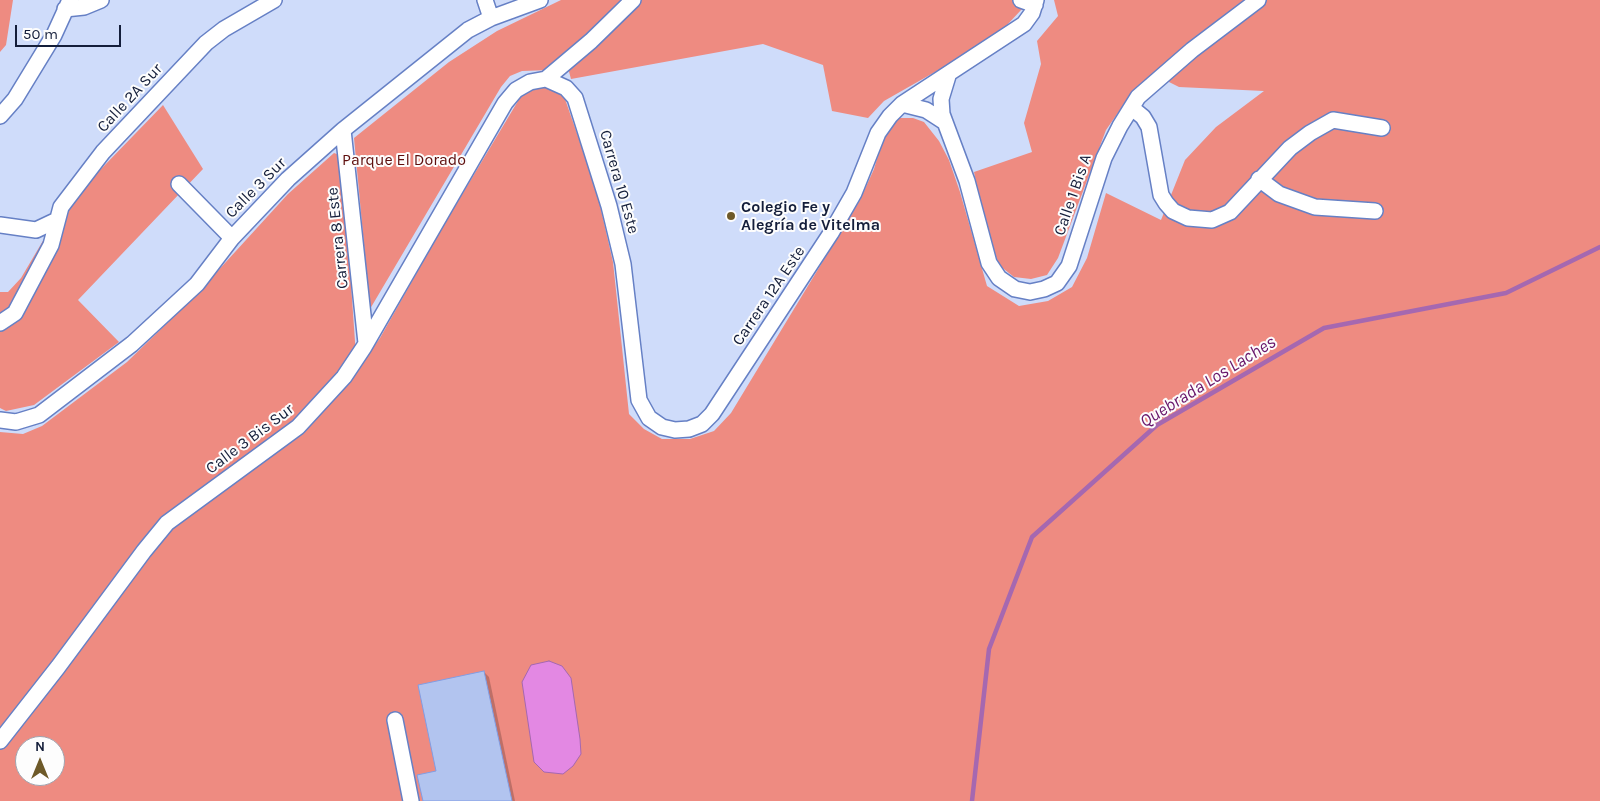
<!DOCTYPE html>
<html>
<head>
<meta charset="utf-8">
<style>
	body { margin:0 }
	#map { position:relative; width:1600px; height:801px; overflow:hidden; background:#cfdcfa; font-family:Karla,sans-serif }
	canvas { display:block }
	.north { position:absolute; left:15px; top:736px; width:50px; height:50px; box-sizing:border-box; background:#fdfdfd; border:1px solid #a0a4af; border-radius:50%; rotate:0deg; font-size:14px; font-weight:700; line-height:20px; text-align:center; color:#141e3a }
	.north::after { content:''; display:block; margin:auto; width:18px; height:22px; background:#6e5a29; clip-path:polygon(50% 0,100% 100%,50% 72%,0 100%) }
	.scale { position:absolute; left:15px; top:25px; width:106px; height:22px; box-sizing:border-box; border:2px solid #141e3a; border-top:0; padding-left:6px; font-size:15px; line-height:18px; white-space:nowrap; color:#141e3a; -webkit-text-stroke:4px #fdfdfd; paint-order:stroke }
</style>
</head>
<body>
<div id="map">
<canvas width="1600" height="801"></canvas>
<div class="north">N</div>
<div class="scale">50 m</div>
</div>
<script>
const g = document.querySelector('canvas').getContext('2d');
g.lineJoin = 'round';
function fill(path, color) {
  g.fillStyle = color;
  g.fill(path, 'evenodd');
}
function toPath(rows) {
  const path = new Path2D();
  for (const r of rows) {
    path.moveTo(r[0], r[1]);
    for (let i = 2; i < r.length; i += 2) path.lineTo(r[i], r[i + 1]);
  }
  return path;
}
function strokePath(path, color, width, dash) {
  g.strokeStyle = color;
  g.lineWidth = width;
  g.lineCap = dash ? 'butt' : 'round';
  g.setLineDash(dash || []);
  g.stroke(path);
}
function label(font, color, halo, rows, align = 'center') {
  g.font = font + ' Karla,sans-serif';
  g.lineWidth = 4;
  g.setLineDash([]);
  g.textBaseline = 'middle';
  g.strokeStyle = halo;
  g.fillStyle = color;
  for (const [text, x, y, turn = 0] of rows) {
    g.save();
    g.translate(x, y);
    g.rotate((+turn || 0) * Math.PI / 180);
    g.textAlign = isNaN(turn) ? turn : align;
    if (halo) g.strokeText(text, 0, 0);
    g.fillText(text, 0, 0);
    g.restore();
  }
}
const green = toPath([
	[0,0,13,0,6,45,0,52],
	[561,0,622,0,551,70,522,71,510,76,501,87,370,309,354,138,449,62,497,31],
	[641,0,1024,0,1022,9,1007,25,963,56,884,101,868,118,832,111,823,65,763,44,571,79,568,68],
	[1054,0,1600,0,1600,801,0,801,0,432,23,434,42,426,127,362,193,298,288,194,334,153,342,156,357,370,380,338,442,228,521,96,532,88,548,87,558,92,565,99,596,188,613,262,629,414,644,429,662,439,690,439,714,431,731,413,860,200,874,169,884,135,892,123,900,118,913,118,924,122,939,141,949,160,960,192,987,286,1019,306,1048,301,1072,287,1087,258,1106,193,1161,220,1185,160,1216,127,1264,91,1179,87,1157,76,1129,97,1106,130,1058,258,1047,275,1031,279,1014,277,1000,266,987,236,974,172,1032,152,1024,123,1041,64,1037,41,1058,16],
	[25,746,55,746,55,776,25,776],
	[163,105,203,169,78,300,119,342,34,405,6,411,0,408,0,292,8,292,21,278,44,239,71,200]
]);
const water = toPath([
	[549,661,562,666,571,678,580,739,581,754,573,766,563,774,544,772,534,762,522,682,531,665,549,661]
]);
const shadow = toPath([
	[484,672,489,677,515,801,424,801]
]);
const stream = toPath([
	[972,801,989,649,1032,537,1157,425,1324,328,1506,293,1600,247]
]);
const building = toPath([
	[484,671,512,801,423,801,417,775,436,771,418,685,484,671]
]);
const minor = toPath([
	[485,0,491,18],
	[1021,0,1035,5],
	[65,9,84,7,101,0],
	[948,76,941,99,942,114,967,181,989,263,999,278,1015,289,1030,292,1044,289,1057,283,1069,266,1104,158,1120,126,1138,97,1192,50,1258,0],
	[546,79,591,41,633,0],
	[902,104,926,110,943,121],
	[1132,108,1143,117,1149,127,1161,195,1166,203,1173,211,1188,218,1212,220,1230,212,1290,148,1310,133,1333,120,1382,128],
	[0,116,15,99,54,35,70,0],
	[343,130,366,343],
	[1259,179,1279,194,1315,207,1375,211],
	[179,184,232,238],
	[0,225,36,230,55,221],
	[0,323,15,313,51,245,61,207,103,152,206,43,224,29,274,0],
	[0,420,16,422,39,415,132,344,197,284,232,238,288,179,343,130,468,30,491,18,540,0],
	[395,720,411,801],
	[0,741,58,667,144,551,167,523,298,427,344,377,364,347,505,103,516,90,530,82,546,79,566,88,575,98,609,206,623,264,639,400,649,418,662,427,675,430,689,429,702,424,712,414,831,233,854,193,878,133,890,116,902,104,1024,24,1032,13,1036,0]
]);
const markers = [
	[731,216,5,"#6e5a29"]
];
const streetNames = [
	["Calle 2A Sur",130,98,-47],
	["Carrera 10 Este",619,182,74],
	["Calle 3 Sur",256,188,-45],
	["Calle 1 Bis A",1073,195,-71],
	["Carrera 8 Este",338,238,-96],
	["Carrera 12A Este",769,296,-56],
	["Calle 3 Bis Sur",250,439,-37]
];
const parkNames = [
	["Parque El Dorado",404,160]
];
const poiNames = [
	["Colegio Fe y",741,207],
	["Alegría de Vitelma",741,225]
];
const waterNames = [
	["Quebrada Los Laches",1208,382,-32]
];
fill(green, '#ee8b81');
fill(water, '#e388e3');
strokePath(water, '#a568b0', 1);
fill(shadow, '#0003');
strokePath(stream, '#a568b0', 4.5);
fill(building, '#b2c4ef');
strokePath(building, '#819de4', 1);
strokePath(minor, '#6680c5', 18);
strokePath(minor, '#fff', 15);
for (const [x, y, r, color] of markers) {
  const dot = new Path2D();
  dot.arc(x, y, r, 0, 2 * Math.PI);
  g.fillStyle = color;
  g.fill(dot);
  strokePath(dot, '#fdfdfd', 2);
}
label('16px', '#141e3a', '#fdfdfd', streetNames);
label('16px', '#5e0e0d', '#fdfdfd', parkNames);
label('bold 16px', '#141e3a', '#fdfdfd', poiNames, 'left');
label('italic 18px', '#69176b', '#fdfdfd', waterNames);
</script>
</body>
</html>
